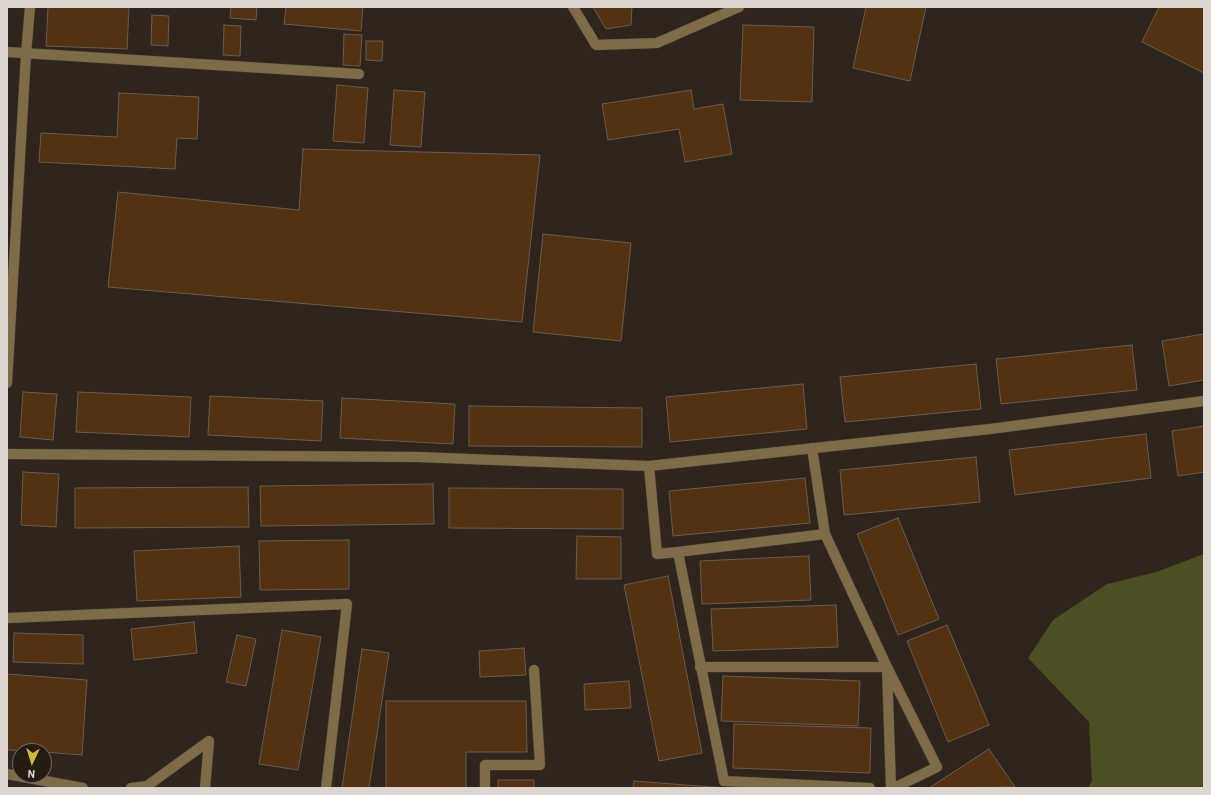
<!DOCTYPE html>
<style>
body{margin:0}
#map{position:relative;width:1211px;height:795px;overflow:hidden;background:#2f251c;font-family:Barlow,sans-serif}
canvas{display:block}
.frame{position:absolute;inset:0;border:8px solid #ddd6d0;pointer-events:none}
.north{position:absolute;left:12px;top:743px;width:40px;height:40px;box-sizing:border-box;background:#251b13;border:1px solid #6f665f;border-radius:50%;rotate:184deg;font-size:11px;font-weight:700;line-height:16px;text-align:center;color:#ddd6d0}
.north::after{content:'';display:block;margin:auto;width:14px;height:18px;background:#caba3a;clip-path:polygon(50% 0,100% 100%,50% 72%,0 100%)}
</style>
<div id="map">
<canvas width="1211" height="795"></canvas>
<div class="frame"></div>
<div class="north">N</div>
</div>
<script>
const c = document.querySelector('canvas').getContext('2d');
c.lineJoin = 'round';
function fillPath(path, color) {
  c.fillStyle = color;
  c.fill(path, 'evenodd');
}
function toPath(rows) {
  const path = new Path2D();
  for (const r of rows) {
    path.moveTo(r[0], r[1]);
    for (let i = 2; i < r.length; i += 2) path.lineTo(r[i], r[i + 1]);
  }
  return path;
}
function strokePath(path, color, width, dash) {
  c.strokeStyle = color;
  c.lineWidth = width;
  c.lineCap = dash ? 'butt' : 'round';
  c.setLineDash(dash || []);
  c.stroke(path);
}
fillPath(toPath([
 [1204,554,1204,788,1088,788,1092,781,1089,722,1028,658,1053,620,1107,584,1156,572]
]), '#4b4f22');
const building = toPath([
 [48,7,129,7,127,49,46,46,48,7],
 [231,7,257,7,256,20,230,18,231,7],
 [286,7,363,7,361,31,284,24,286,7],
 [593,7,632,7,631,25,606,29,593,7],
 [866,7,926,7,910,81,853,68,866,7],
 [1159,7,1204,7,1204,73,1142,42,1159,7],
 [152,15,169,16,168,46,151,45,152,15],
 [224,25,241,26,240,56,223,55,224,25],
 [743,25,814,27,812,102,740,100,743,25],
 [344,34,362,35,360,66,343,65,344,34],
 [366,41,383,41,382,61,366,60,366,41],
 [337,85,368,88,364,143,333,141,337,85],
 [394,90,425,92,421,147,390,145,394,90],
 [691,90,694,109,723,104,732,154,685,162,679,129,608,140,602,104,691,90],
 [119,93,199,97,197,139,177,138,175,169,39,162,41,133,117,137,119,93],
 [303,149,540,155,522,322,108,287,118,192,299,210,303,149],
 [543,234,631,243,621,341,533,332,543,234],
 [1204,334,1204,380,1169,386,1162,341,1204,334],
 [1132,345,1137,390,1001,404,996,359,1132,345],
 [976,364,981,409,845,422,840,377,976,364],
 [803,384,807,429,670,442,666,397,803,384],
 [23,392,57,394,53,440,20,437,23,392],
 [78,392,191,397,189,437,76,432,78,392],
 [210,396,323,401,321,441,208,435,210,396],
 [342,398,455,404,453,444,340,438,342,398],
 [469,406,642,408,642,447,469,446,469,406],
 [1204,426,1204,472,1178,476,1172,431,1204,426],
 [1146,434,1151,478,1015,495,1009,450,1146,434],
 [976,457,980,502,844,515,840,470,976,457],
 [23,472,59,474,56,527,21,525,23,472],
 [805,478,810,523,673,536,669,491,805,478],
 [433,484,434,524,261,526,260,486,433,484],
 [248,487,249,527,75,528,75,488,248,487],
 [449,488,623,489,623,529,449,528,449,488],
 [898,518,939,619,898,635,857,534,898,518],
 [577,536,621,537,621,579,576,579,577,536],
 [349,540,349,589,260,590,259,541,349,540],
 [239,546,241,597,137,601,134,551,239,546],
 [809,556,811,600,702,604,700,561,809,556],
 [668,576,702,753,659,761,624,585,668,576],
 [836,605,838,647,713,651,711,609,836,605],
 [194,622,197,653,134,660,131,629,194,622],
 [947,625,989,725,948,742,907,641,947,625],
 [282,630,321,637,298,770,259,764,282,630],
 [14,633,83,635,83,664,13,662,14,633],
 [237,635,256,639,246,686,226,682,237,635],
 [524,648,526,675,480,677,479,651,524,648],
 [362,649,389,653,369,788,342,788,362,649],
 [7,674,87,680,82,755,44,752,44,751,7,750,7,674],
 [723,676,860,681,858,726,721,721,723,676],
 [629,681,631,708,585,710,584,684,629,681],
 [386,701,526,701,527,752,466,752,466,788,386,788,386,701],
 [734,724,871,728,870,773,733,768,734,724],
 [989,749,1015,787,929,788,989,749],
 [498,780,534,780,534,788,498,788,498,780],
 [634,781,725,788,633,788,634,781]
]);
fillPath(building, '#533211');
strokePath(building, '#695c52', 1);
const minor = toPath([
 [573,7,596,45,657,43,739,7],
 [7,52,359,74],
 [7,383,26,54,30,7],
 [812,448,825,534,887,667,891,788],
 [7,454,418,457,649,466,990,429,1204,401],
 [649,466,657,554,678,552,724,781,870,788],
 [678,552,825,534],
 [7,618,347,604,326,788],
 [700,667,887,667,937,767,894,788],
 [7,774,83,788],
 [131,788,147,786,209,741,205,788],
 [485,788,485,765,540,765,534,670]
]);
strokePath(minor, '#4b4139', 11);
strokePath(minor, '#7d6c47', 10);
</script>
